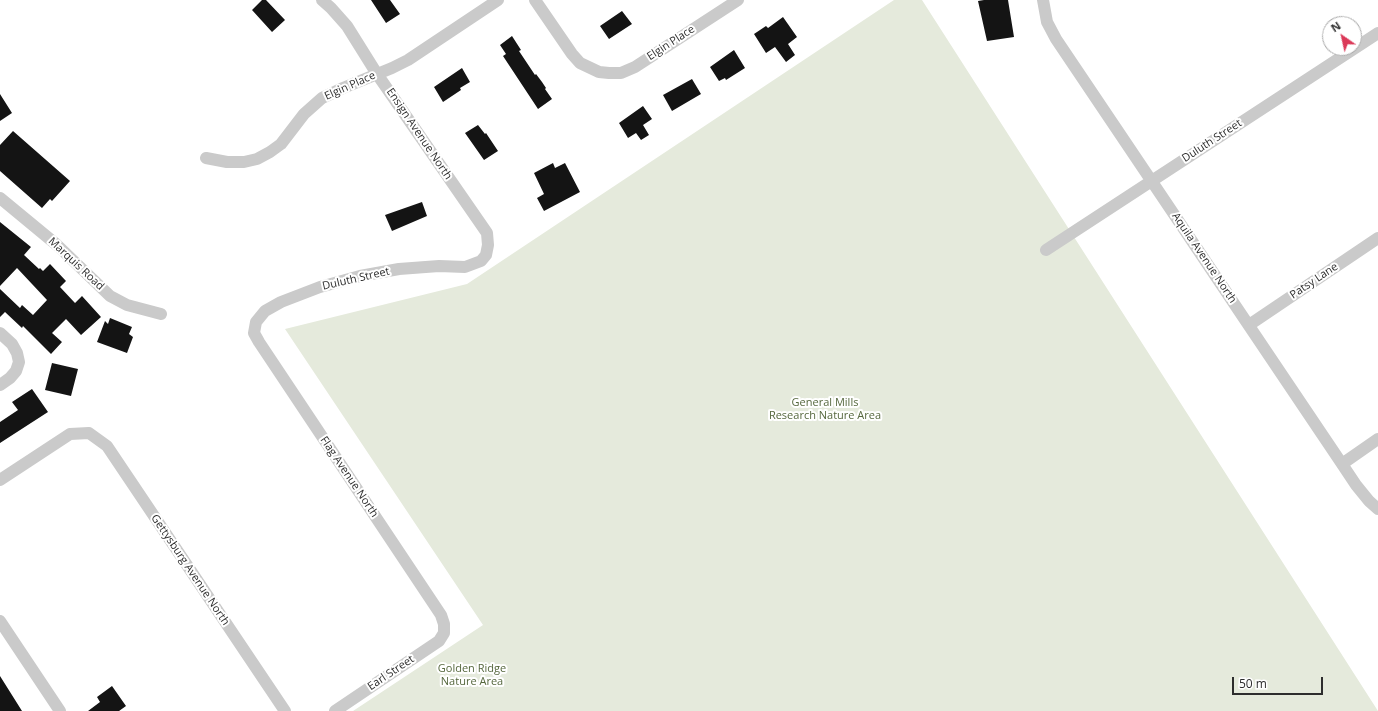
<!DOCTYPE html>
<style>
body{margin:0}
#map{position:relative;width:1378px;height:711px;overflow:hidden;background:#fff;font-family:"Open Sans",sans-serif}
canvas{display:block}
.north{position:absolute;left:1322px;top:16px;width:40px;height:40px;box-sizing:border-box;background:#fff;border:1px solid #ababab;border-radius:50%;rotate:326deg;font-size:11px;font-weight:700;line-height:16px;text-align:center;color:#2d2d2d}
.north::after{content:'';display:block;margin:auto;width:14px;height:18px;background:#db3958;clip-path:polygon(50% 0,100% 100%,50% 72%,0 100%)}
.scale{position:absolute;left:1232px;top:677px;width:91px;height:18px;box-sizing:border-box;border:2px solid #2d2d2d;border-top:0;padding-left:5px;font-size:12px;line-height:14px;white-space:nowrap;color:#2d2d2d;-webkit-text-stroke:3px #fff;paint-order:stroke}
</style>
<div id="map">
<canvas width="1378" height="711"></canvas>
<div class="north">N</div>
<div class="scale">50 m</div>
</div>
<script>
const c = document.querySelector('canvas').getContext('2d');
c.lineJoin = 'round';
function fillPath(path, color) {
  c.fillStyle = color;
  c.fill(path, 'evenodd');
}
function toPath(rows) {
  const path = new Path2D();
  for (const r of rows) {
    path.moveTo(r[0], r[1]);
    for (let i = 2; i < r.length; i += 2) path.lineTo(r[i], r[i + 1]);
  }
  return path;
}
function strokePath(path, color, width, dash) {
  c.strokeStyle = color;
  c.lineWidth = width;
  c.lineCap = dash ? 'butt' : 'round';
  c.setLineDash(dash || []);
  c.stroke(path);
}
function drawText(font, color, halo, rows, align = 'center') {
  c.font = font + ' "Open Sans",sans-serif';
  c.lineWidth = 4;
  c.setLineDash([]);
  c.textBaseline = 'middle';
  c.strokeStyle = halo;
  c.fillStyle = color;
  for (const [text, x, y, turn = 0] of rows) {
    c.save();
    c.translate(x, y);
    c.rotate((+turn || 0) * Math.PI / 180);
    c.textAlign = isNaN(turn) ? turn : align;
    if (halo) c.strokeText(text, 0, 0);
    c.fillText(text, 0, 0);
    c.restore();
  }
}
fillPath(toPath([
 [894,0,922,0,1378,711,353,711,483,625,285,329,467,284]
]), '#e5eadc');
fillPath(toPath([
 [262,0,266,0,285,20,272,32,252,10],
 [371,0,390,0,400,14,386,23],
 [984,0,1008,0,1014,37,987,41,978,1],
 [622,11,632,24,609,39,600,26],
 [783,17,797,37,788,44,795,55,786,62,775,47,766,53,754,34,766,26,768,28],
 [512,36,521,50,519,51,535,75,536,74,542,82,546,88,545,89,552,99,538,109,503,56,506,54,500,45],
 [734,50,745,68,726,80,725,78,719,81,710,67],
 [462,68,470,82,460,88,461,90,443,102,434,87],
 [692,79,701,94,672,111,663,95],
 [0,94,12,113,0,121],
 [643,106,652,119,643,125,649,135,641,140,636,133,628,138,619,123],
 [478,125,485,134,486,133,498,151,484,160,465,133],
 [13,131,70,181,52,201,50,199,42,208,0,171,0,145],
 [553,163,555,168,565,163,580,192,544,211,537,198,544,194,534,173],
 [422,202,427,216,392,231,385,215],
 [0,222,31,247,24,255,39,269,40,268,43,271,50,264,66,281,60,287,75,303,82,296,101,317,81,335,66,319,52,333,62,342,51,354,23,326,22,328,5,312,0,317,0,289,20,308,22,305,33,315,47,300,17,268,0,286],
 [110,318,132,327,129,334,133,337,127,353,97,342,105,321,108,324],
 [52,363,78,369,71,396,45,390],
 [32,389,48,412,0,443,0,422,18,410,12,402],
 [0,676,22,711,0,711],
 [112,686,126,706,119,711,88,711,100,702,97,697]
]), '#141414');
strokePath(toPath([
 [322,0,331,8,347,26,377,74,487,233,488,245,486,255,481,261,465,267,439,266,399,269,360,276,320,287,281,302,265,311,256,322,254,333,259,342,441,615,444,624,444,633,439,641,335,711],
 [535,0,572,54,580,63,599,72,609,73,621,73,635,67,738,0],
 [1043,0,1047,22,1056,39,1342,464,1356,485,1369,501,1378,509],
 [206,158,227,162,244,162,257,159,270,152,281,144,304,114,322,98,343,88,392,68,408,60,498,0],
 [0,198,57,245,110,296,127,305,161,314],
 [1046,250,1378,33],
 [1249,325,1378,238],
 [0,333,12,344,17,353,19,362,16,371,10,378,0,385],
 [1342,464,1378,439],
 [0,480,70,434,89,433,107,446,285,711],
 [0,621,60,711]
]), '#cacaca', 12);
drawText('11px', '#2d2d2d', '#fff', [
 ["Elgin Place",671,43,-33],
 ["Elgin Place",350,86,-24],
 ["Ensign Avenue North",419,134,56],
 ["Duluth Street",1212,141,-33],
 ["Aquila Avenue North",1204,258,56],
 ["Marquis Road",76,264,43],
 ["Duluth Street",356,279,-13],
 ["Patsy Lane",1314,281,-34],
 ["Flag Avenue North",349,477,56],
 ["Gettysburg Avenue North",190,570,56],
 ["Earl Street",391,673,-34]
]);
drawText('11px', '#55673d', '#fff', [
 ["General Mills",825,403],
 ["Research Nature Area",825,416],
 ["Golden Ridge",472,669],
 ["Nature Area",472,682]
]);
</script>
